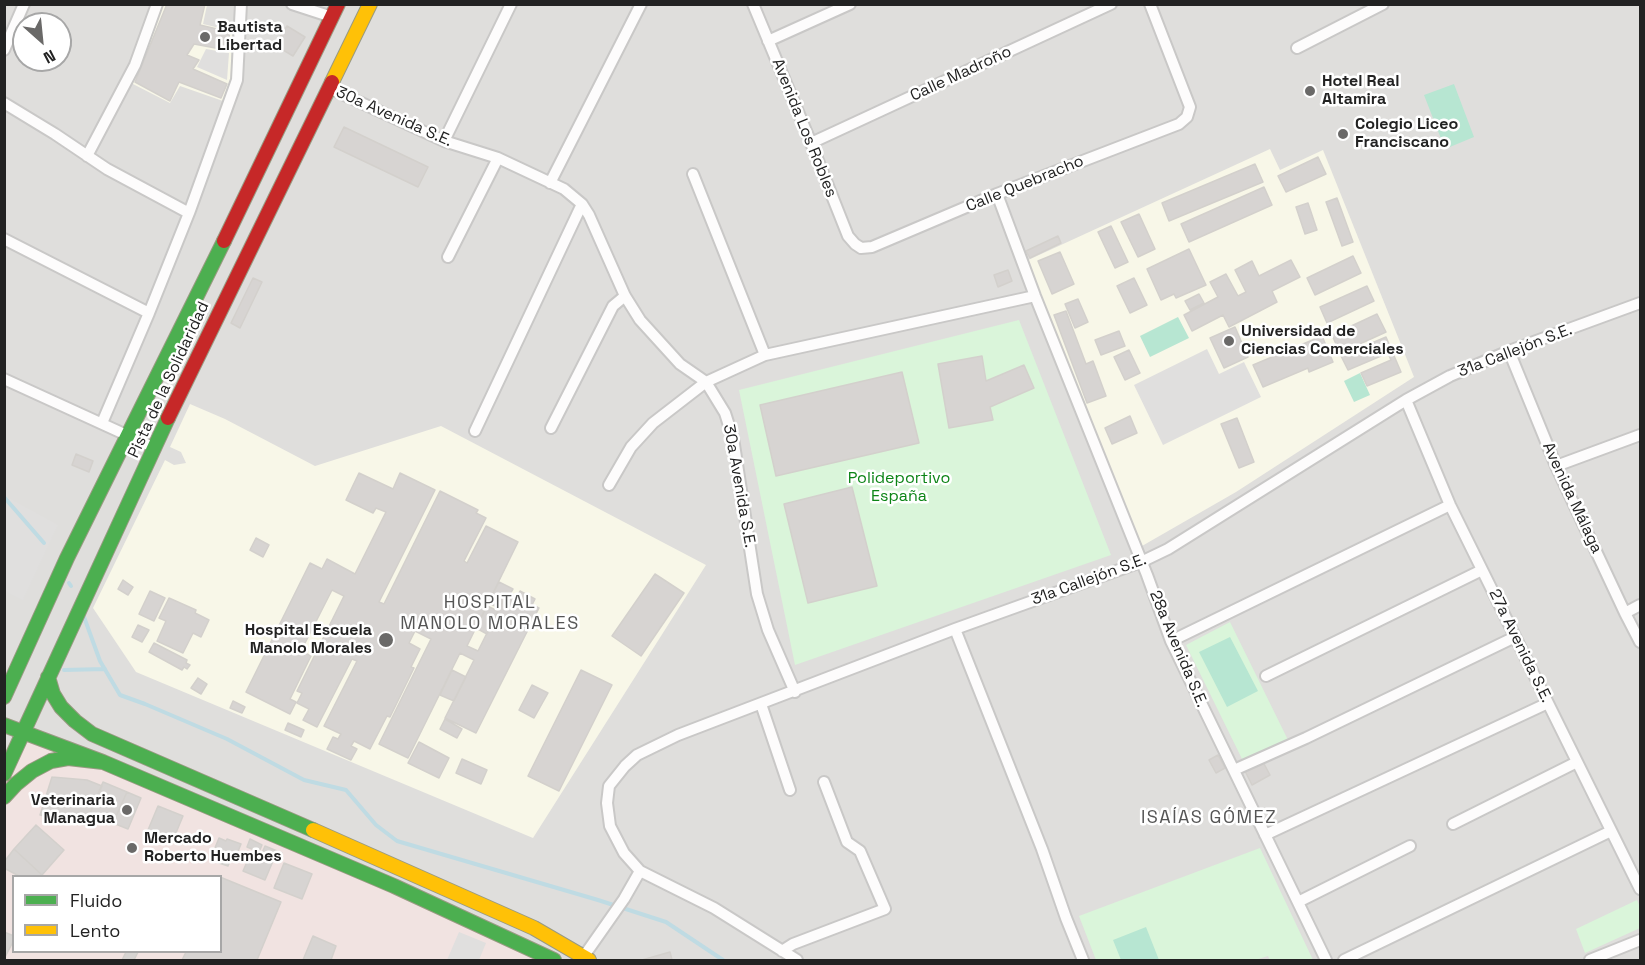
<!DOCTYPE html>
<meta charset="utf-8">
<style>
body{margin:0}
#map{position:relative;width:1645px;height:965px;overflow:hidden;background:#f0eeeb;font-family:"Space Grotesk",sans-serif}
canvas{display:block}
.frame{position:absolute;inset:0;border:6px solid #222;pointer-events:none}
.legend{position:absolute;left:12px;top:875px;width:210px;height:78px;box-sizing:border-box;background:#fff;border:2px solid #a7a7a7;margin:0;padding:8px 10px;list-style:none;font-size:18px;color:#222}
.legend li{display:flex;align-items:center;gap:12px;height:30px}
.legend b{width:30px;border:2px solid #a7a7a7}
.north{position:absolute;left:12px;top:12px;width:60px;height:60px;box-sizing:border-box;background:#fff;border:2px solid #a7a7a7;border-radius:50%;rotate:153deg;font-size:16px;font-weight:700;line-height:24px;text-align:center;color:#222}
.north::after{content:'';display:block;margin:auto;width:21px;height:27px;background:#6a6968;clip-path:polygon(50% 0,100% 100%,50% 72%,0 100%)}
</style>
<div id="map">
<canvas width="1645" height="965"></canvas>
<div class="frame"></div>
<ul class="legend">
<li><b style="height:8px;background:#4caf50"></b>Fluido</li>
<li><b style="height:8px;background:#ffc107"></b>Lento</li>
</ul>
<div class="north">N</div>
</div>
<script>
const c = document.querySelector('canvas').getContext('2d');
c.lineJoin = 'round';
function fillPath(path, color) {
  c.fillStyle = color;
  c.fill(path, 'evenodd');
}
function toPath(rows) {
  const path = new Path2D();
  for (const r of rows) {
    path.moveTo(r[0], r[1]);
    for (let i = 2; i < r.length; i += 2) path.lineTo(r[i], r[i + 1]);
  }
  return path;
}
function strokePath(path, color, width, dash) {
  c.strokeStyle = color;
  c.lineWidth = width;
  c.lineCap = dash ? 'butt' : 'round';
  c.setLineDash(dash || []);
  c.stroke(path);
}
function drawText(font, color, halo, rows, align = 'center') {
  c.font = font + ' "Space Grotesk",sans-serif';
  c.lineWidth = 5;
  c.setLineDash([]);
  c.textBaseline = 'middle';
  c.strokeStyle = halo;
  c.fillStyle = color;
  for (const [text, x, y, turn = 0] of rows) {
    c.save();
    c.translate(x, y);
    c.rotate((+turn || 0) * Math.PI / 180);
    c.textAlign = isNaN(turn) ? turn : align;
    if (halo) c.strokeText(text, 0, 0);
    c.fillText(text, 0, 0);
    c.restore();
  }
}
fillPath(toPath([
 [5,5,1640,5,1640,960,5,960],
 [24,24,60,24,60,60,24,60],
 [14,876,220,876,220,952,14,952]
]), '#dfdedc');
fillPath(toPath([
 [23,732,553,960,5,960,4,763],
 [14,876,220,876,220,952,14,952]
]), '#f1e3e1');
fillPath(toPath([
 [163,5,207,5,203,24,232,31,231,83,223,101,180,86,170,103,131,83],
 [1270,149,1280,170,1323,150,1414,377,1236,492,1142,546,1026,261],
 [190,404,225,419,315,466,441,426,706,565,533,838,136,672,93,608,165,460,174,465,186,463,181,452,170,447]
]), '#f8f7e8');
fillPath(toPath([
 [1019,320,1111,555,795,665,739,390],
 [1230,622,1288,740,1244,763,1186,645],
 [1260,848,1313,960,1270,960,1268,956,1255,960,1096,960,1079,916],
 [1637,900,1640,907,1640,928,1585,953,1576,929]
]), '#daf5da');
fillPath(toPath([
 [1454,84,1474,137,1445,149,1424,95],
 [1178,317,1189,338,1150,357,1140,336],
 [1360,373,1370,395,1354,402,1344,381],
 [1230,637,1258,691,1227,707,1199,652],
 [1146,927,1159,960,1121,960,1113,940]
]), '#b7e6d2');
fillPath(toPath([
 [206,49,229,53,227,80,197,67],
 [1207,349,1219,374,1244,362,1261,397,1163,445,1134,385],
 [5,496,58,525,23,600,5,591],
 [459,932,486,943,479,960,447,960]
]), '#e0dfde');
strokePath(toPath([
 [4,497,44,543],
 [69,583,71,586],
 [84,617,100,661,120,695,145,704,227,739,304,780,346,790,376,825,397,841,598,900,666,922,723,960],
 [64,670,105,669]
]), '#bfdbe3', 4);
const building = toPath([
 [167,4,205,4,200,25,230,32,226,50,194,44,187,55,199,60,193,69,227,84,221,98,179,82,170,101,135,82,167,4],
 [287,26,305,37,293,56,275,45,287,26],
 [344,127,428,167,418,187,334,147,344,127],
 [1318,157,1326,174,1286,192,1278,176,1318,157],
 [1255,164,1263,182,1169,221,1162,203,1255,164],
 [1264,187,1272,205,1189,242,1181,224,1264,187],
 [1337,198,1353,242,1342,246,1326,202,1337,198],
 [1308,203,1317,230,1305,234,1296,207,1308,203],
 [1139,214,1155,249,1138,257,1121,222,1139,214],
 [1111,226,1128,262,1115,268,1098,232,1111,226],
 [1058,236,1061,243,1030,258,1026,251,1058,236],
 [1189,249,1206,285,1176,298,1174,294,1161,300,1147,269,1189,249],
 [1060,252,1074,284,1052,294,1038,261,1060,252],
 [1353,256,1361,273,1315,295,1307,278,1353,256],
 [1291,260,1300,277,1272,291,1277,302,1229,327,1223,315,1192,331,1184,315,1218,297,1210,282,1226,274,1238,296,1246,292,1235,270,1252,261,1259,276,1291,260],
 [1008,270,1012,281,998,287,994,275,1008,270],
 [253,278,262,282,240,328,231,323,253,278],
 [1134,278,1147,305,1130,313,1117,286,1134,278],
 [1367,286,1374,301,1327,323,1320,307,1367,286],
 [1199,294,1204,303,1190,310,1185,301,1199,294],
 [1078,299,1088,322,1075,328,1065,304,1078,299],
 [1066,311,1086,364,1093,361,1106,396,1087,403,1054,315,1066,311],
 [1377,314,1386,332,1340,353,1332,335,1377,314],
 [1235,327,1248,357,1224,368,1210,338,1235,327],
 [1119,331,1125,346,1101,355,1095,340,1119,331],
 [1322,336,1333,362,1309,372,1308,368,1263,387,1253,365,1322,336],
 [1386,337,1401,372,1367,386,1361,373,1391,360,1388,353,1348,370,1341,356,1386,337],
 [1129,350,1140,373,1125,380,1114,357,1129,350],
 [982,356,986,381,1024,365,1034,388,990,407,993,420,949,428,938,364,982,356],
 [902,372,919,443,776,476,760,405,902,372],
 [1130,416,1137,433,1112,444,1105,428,1130,416],
 [1237,418,1254,462,1239,468,1221,424,1237,418],
 [76,454,93,461,89,472,72,465,76,454],
 [359,473,393,489,400,473,435,490,379,602,384,604,440,491,478,510,476,513,486,518,464,561,467,563,486,526,518,542,467,646,478,651,507,593,539,608,476,733,445,718,474,660,460,653,408,758,379,744,431,639,415,631,409,643,420,649,411,667,414,668,390,717,387,716,370,749,354,741,351,746,357,749,351,760,327,749,333,737,338,739,341,734,324,726,357,661,352,659,317,727,303,720,309,709,297,703,302,693,297,691,344,596,332,590,301,651,311,656,290,699,296,702,290,714,246,692,310,563,322,569,327,559,355,574,386,512,376,508,373,513,346,500,359,473],
 [852,487,877,586,808,603,784,504,852,487],
 [256,538,269,545,263,557,250,550,256,538],
 [655,574,684,593,641,656,612,636,655,574],
 [123,580,133,587,128,595,118,589,123,580],
 [499,582,513,589,510,594,507,593,500,608,488,603,499,582],
 [150,591,165,598,154,621,139,614,150,591],
 [520,591,535,599,532,605,517,597,520,591],
 [169,598,196,610,195,613,209,620,201,637,193,633,183,653,157,641,166,621,159,618,169,598],
 [487,606,498,611,487,634,476,628,487,606],
 [138,625,149,630,142,642,132,637,138,625],
 [154,643,187,660,186,663,190,665,187,669,184,667,182,670,149,652,154,643],
 [452,670,466,677,454,701,440,695,452,670],
 [581,670,612,685,559,791,528,776,581,670],
 [198,678,207,684,201,694,191,688,198,678],
 [532,685,548,693,534,718,519,710,532,685],
 [233,701,245,707,242,713,230,708,233,701],
 [445,719,462,729,457,738,440,729,445,719],
 [288,723,304,730,301,737,285,730,288,723],
 [419,742,449,758,439,778,408,763,419,742],
 [1218,755,1225,768,1216,773,1209,760,1218,755],
 [462,759,487,770,481,784,456,773,462,759],
 [1263,762,1270,775,1252,785,1245,771,1263,762],
 [52,777,87,780,102,786,85,825,40,815,52,777],
 [103,782,127,792,113,823,90,813,103,782],
 [127,792,141,798,128,829,113,823,127,792],
 [158,806,183,816,173,840,148,830,158,806],
 [36,825,64,850,42,875,14,849,36,825],
 [219,838,226,841,227,839,241,844,237,854,233,853,228,866,210,860,219,838],
 [250,839,262,845,259,852,247,847,250,839],
 [265,846,282,853,279,860,262,853,265,846],
 [14,849,42,875,41,876,19,876,4,868,4,862,14,849],
 [251,853,273,861,265,880,243,871,251,853],
 [284,863,312,874,302,899,274,888,284,863],
 [220,877,281,902,257,960,182,960,186,952,220,952,220,877],
 [4,932,14,936,14,940,4,959,4,932],
 [313,936,336,946,331,960,303,960,313,936],
 [126,952,138,952,134,960,122,960,126,952],
 [670,952,672,960,642,960,670,952]
]);
fillPath(building, '#d7d4d2');
strokePath(building, '#d3d0cc', 1.5);
const street = toPath([
 [292,4,332,17],
 [753,4,811,143,848,236,855,244,861,248,872,247,997,194,1179,124,1187,117,1190,107,1150,4],
 [768,41,850,4],
 [1297,48,1383,4],
 [4,50,24,4],
 [329,88,444,141,498,158,564,189,582,204,589,215,625,296,640,320,680,364,706,382,725,413,733,438,757,594,768,630,795,692],
 [4,103,55,134,107,169,189,213],
 [444,141,511,4],
 [811,143,1111,4],
 [87,156,135,65,157,4],
 [693,174,765,355],
 [550,183,641,4],
 [997,194,1035,296,1147,575,1171,641,1326,960],
 [4,239,149,313],
 [448,257,498,158],
 [1509,351,1556,466,1625,613,1640,642],
 [4,379,155,448],
 [1406,400,1450,505,1640,889],
 [102,423,149,313,189,213,237,80,241,4],
 [551,428,613,306,625,296],
 [475,431,582,204],
 [1556,466,1640,435],
 [609,485,631,447,653,423,706,382,765,355,1035,296],
 [1625,613,1640,605],
 [955,629,1042,849,1066,918,1083,960],
 [1171,641,1450,505],
 [1266,676,1482,570],
 [761,704,790,790],
 [1234,770,1306,738,1515,637],
 [1453,824,1577,762],
 [1265,835,1548,703],
 [1298,902,1410,846],
 [782,951,793,944,885,909,860,851,847,842,824,782],
 [584,956,624,899,640,871],
 [797,960,714,908,640,871,624,853,610,826,607,803,609,786,625,766,637,755,678,735,955,629,1141,562,1168,549,1406,400,1450,376,1509,351,1640,303],
 [1344,960,1611,831],
 [1590,960,1640,940]
]);
const fast = toPath([
 [48,677,53,694,61,707,75,721,92,734,313,830],
 [4,697,67,558,224,241],
 [4,725,103,762,394,886,554,960],
 [4,774,168,418],
 [4,797,16,784,32,771,51,761,68,758,103,762]
]);
const slow = toPath([
 [332,82,370,4],
 [313,830,534,928,589,960]
]);
const jam = toPath([
 [224,241,338,4],
 [168,418,332,82]
]);
strokePath(street, '#c9c8c7', 14);
strokePath(fast, '#999a82', 16);
strokePath(slow, '#999a82', 16);
strokePath(jam, '#999a82', 16);
strokePath(street, '#fdfcfc', 10);
strokePath(fast, '#4caf50', 14);
strokePath(slow, '#ffc107', 14);
strokePath(jam, '#c62828', 14);
for (const [x, y, r, color] of [
 [205,37,6,"#6a6968"],
 [1310,91,6,"#6a6968"],
 [1343,134,6,"#6a6968"],
 [1229,341,6,"#6a6968"],
 [386,640,8,"#6a6968"],
 [127,810,6,"#6a6968"],
 [132,848,6,"#6a6968"]
]) {
  const dot = new Path2D();
  dot.arc(x, y, r, 0, 2 * Math.PI);
  c.fillStyle = color;
  c.fill(dot);
  strokePath(dot, '#fff', 2);
}
drawText('bold 16px', '#222', '#fff', [
 ["Bautista",217,28],
 ["Libertad",217,46],
 ["Hotel Real",1322,82],
 ["Altamira",1322,100],
 ["Colegio Liceo",1355,125],
 ["Franciscano",1355,143],
 ["Universidad de",1241,332],
 ["Ciencias Comerciales",1241,350],
 ["Hospital Escuela",372,631,"right"],
 ["Manolo Morales",372,649,"right"],
 ["Veterinaria",115,801,"right"],
 ["Managua",115,819,"right"],
 ["Mercado",144,839],
 ["Roberto Huembes",144,857]
], 'left');
drawText('16px', '#222', '#fff', [
 ["Calle Madroño",961,74,-25],
 ["30a Avenida S.E.",394,117,24],
 ["Avenida Los Robles",804,128,68],
 ["Calle Quebracho",1025,184,-22],
 ["31a Callejón S.E.",1515,351,-21],
 ["Pista de la Solidaridad",169,380,-65],
 ["30a Avenida S.E.",739,486,80],
 ["Avenida Málaga",1572,498,65],
 ["31a Callejón S.E.",1089,580,-20],
 ["27a Avenida S.E.",1520,646,64],
 ["28a Avenida S.E.",1178,649,67]
]);
drawText('16px', '#0c8416', '#fff', [
 ["Polideportivo",899,479],
 ["España",899,497]
]);
c.letterSpacing = '1.5px';
drawText('18px', '#555', '#fff', [
 ["HOSPITAL",490,603],
 ["MANOLO MORALES",490,624],
 ["ISAÍAS GÓMEZ",1209,818]
]);
c.letterSpacing = '0px';
</script>
